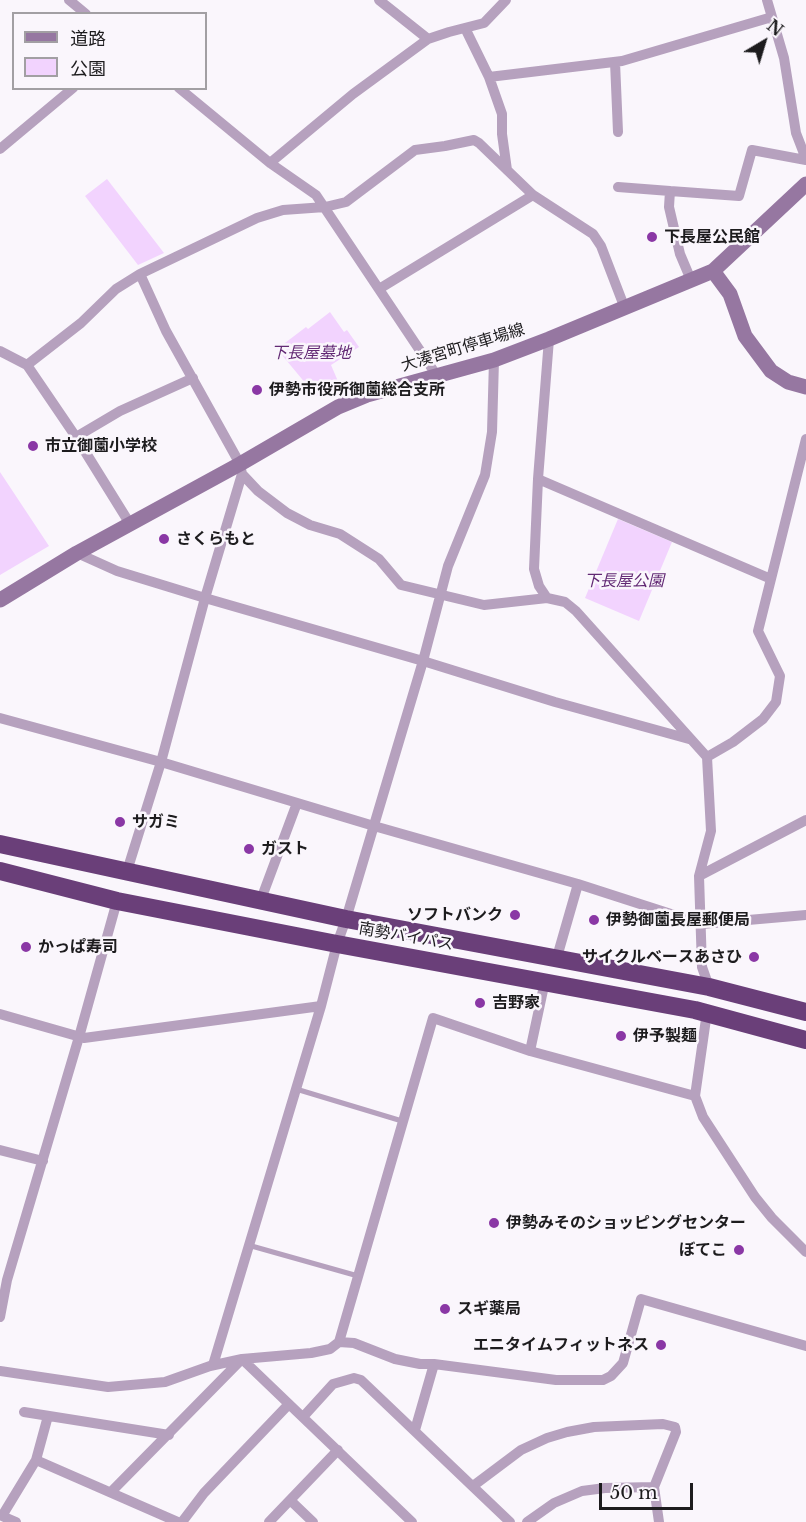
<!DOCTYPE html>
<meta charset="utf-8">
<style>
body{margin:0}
#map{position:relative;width:806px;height:1522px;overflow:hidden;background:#faf6fc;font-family:"Libre Baskerville","Noto Sans JP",serif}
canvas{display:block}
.legend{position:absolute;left:12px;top:12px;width:195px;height:78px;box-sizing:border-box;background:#faf6fc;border:2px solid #a29fa3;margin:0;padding:8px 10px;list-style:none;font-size:18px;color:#1d1c1e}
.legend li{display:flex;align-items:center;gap:12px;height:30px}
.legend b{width:30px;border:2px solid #a29fa3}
.north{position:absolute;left:734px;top:12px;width:60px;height:60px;-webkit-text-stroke:4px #faf6fc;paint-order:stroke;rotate:38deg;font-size:16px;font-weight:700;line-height:24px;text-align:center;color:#1d1c1e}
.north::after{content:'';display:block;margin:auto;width:21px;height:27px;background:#1d1c1e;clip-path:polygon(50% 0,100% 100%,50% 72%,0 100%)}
.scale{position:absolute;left:599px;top:1483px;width:94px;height:27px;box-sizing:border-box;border:3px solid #1d1c1e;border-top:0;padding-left:8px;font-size:18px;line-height:21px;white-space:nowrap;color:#1d1c1e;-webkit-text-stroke:4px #faf6fc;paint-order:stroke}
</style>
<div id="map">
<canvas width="806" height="1522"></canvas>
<ul class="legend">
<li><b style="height:8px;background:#9677a1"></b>道路</li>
<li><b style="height:16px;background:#f2d3fe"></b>公園</li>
</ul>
<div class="north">N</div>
<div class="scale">50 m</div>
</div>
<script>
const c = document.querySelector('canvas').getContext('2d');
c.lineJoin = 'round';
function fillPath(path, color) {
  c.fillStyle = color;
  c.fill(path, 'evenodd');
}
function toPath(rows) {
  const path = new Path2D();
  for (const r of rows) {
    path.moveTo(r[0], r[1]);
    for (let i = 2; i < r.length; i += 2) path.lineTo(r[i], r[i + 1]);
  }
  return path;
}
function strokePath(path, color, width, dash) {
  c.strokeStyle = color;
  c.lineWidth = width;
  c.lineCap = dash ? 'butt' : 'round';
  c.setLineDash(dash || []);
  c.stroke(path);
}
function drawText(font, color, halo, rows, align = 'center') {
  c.font = font + ' "Libre Baskerville","Noto Sans JP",serif';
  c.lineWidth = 5;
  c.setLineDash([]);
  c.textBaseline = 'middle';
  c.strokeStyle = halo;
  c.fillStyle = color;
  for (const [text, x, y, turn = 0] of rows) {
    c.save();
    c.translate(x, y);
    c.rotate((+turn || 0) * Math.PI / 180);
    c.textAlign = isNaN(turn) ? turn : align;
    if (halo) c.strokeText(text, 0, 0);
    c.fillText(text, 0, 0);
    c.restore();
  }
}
fillPath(toPath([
 [107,179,164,253,138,265,85,196],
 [330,312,344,332,347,330,359,347,331,365,340,386,316,396,277,349,306,327,308,329],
 [0,472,49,546,0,575],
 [618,519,672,542,639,621,585,598]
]), '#f2d3fe');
strokePath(toPath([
 [296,1089,402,1121],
 [248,1245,358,1276]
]), '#b6a1be', 5);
strokePath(toPath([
 [69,0,86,14],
 [379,0,428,39],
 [767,0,784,58,796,133,806,159],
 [465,28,489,77,622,61,772,17],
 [615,62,618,132],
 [489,77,502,114,502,134,507,170],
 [179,88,270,163,316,195,437,376],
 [0,149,73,88],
 [270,163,353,94,428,39,449,32,484,23,506,0],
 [618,187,670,191],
 [691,280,680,254,669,207,670,191,739,196,752,150,806,160],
 [379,289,533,195],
 [549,339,538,479,534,569,539,586,547,598,565,602,576,611,707,757,711,831,699,876,702,967,709,987],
 [0,351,27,365,76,437,130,524],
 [27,365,81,323,116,289,140,274,257,218,283,210,325,207,346,202,415,150,445,146,474,140,479,143,533,195,593,234,601,246,624,306],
 [76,437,120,411,193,378],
 [242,474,258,491,287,513,310,525,340,534,379,559,401,585,484,605,547,598],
 [538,479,771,579],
 [77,553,117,571,205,598,423,661,555,702,689,739],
 [0,718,161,762,374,826,578,884,702,924,806,915],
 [707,757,733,742,763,719,776,702,780,676,758,631,806,439],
 [127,871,161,762,205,598,242,474,240,464,166,331,140,274],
 [699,876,806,820],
 [260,902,297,803],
 [557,957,578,884],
 [707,1012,695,1096,703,1117,755,1197,772,1218,806,1252],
 [0,1014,84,1038,321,1006],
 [530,1051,545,981],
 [0,1150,43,1161],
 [0,1317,7,1280,79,1037,117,901],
 [339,1342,433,1018,530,1051,695,1096],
 [242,1359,412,1522],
 [213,1365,321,1006,337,944,346,919,423,661,448,566,485,475,492,432,494,360],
 [0,1371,108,1387,165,1382,210,1366,242,1359,311,1353,330,1349,339,1342,354,1343,395,1359,420,1364,434,1364,556,1380,603,1380,611,1376,623,1363,641,1299,806,1346],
 [24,1412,169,1435],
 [303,1417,333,1384,354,1378,361,1380,510,1522],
 [415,1430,434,1364],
 [36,1460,48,1416],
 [473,1486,521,1450,547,1438,567,1432,594,1427,663,1424,675,1427,676,1432,654,1487,659,1522],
 [111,1492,242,1359],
 [290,1500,313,1522],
 [16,1522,2,1516,36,1460,178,1522],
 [182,1522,204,1493,289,1404],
 [269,1522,338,1450],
 [527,1522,554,1503,582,1491,605,1488,654,1487]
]), '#b6a1be', 10);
strokePath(toPath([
 [713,271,806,184],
 [0,600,77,553,240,464,338,407,367,395,494,360,549,339,713,271,730,294,745,336,771,371,788,382,806,387]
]), '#9677a1', 15);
strokePath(toPath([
 [0,844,346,919,709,987,806,1012],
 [0,871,117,901,337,944,695,1010,806,1040]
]), '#6a3f79', 18);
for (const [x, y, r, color] of [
 [652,237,6,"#8a37a5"],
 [257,390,6,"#8a37a5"],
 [33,446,6,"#8a37a5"],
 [164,539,6,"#8a37a5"],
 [120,822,6,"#8a37a5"],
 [249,849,6,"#8a37a5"],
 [515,915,6,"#8a37a5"],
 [594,920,6,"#8a37a5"],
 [26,947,6,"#8a37a5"],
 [754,957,6,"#8a37a5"],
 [480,1003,6,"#8a37a5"],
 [621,1036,6,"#8a37a5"],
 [494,1223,6,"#8a37a5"],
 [739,1250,6,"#8a37a5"],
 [445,1309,6,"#8a37a5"],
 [661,1345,6,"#8a37a5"]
]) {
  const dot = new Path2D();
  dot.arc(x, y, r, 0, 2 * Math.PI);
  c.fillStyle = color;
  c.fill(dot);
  strokePath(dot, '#faf6fc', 2);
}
drawText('bold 16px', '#1d1c1e', '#faf6fc', [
 ["下長屋公民館",664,237],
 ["伊勢市役所御薗総合支所",269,390],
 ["市立御薗小学校",45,446],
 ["さくらもと",176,539],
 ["サガミ",132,822],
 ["ガスト",261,849],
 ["ソフトバンク",503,915,"right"],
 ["伊勢御薗長屋郵便局",606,920],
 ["かっぱ寿司",38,947],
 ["サイクルベースあさひ",742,957,"right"],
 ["吉野家",492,1003],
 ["伊予製麺",633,1036],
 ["伊勢みそのショッピングセンター",506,1223],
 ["ぼてこ",727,1250,"right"],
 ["スギ薬局",457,1309],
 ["エニタイムフィットネス",649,1345,"right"]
], 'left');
drawText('16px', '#1d1c1e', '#faf6fc', [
 ["大湊宮町停車場線",463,348,-17],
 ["南勢バイパス",406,937,10]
]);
drawText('italic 16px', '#622974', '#faf6fc', [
 ["下長屋墓地",311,353],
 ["下長屋公園",624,581]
]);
</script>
